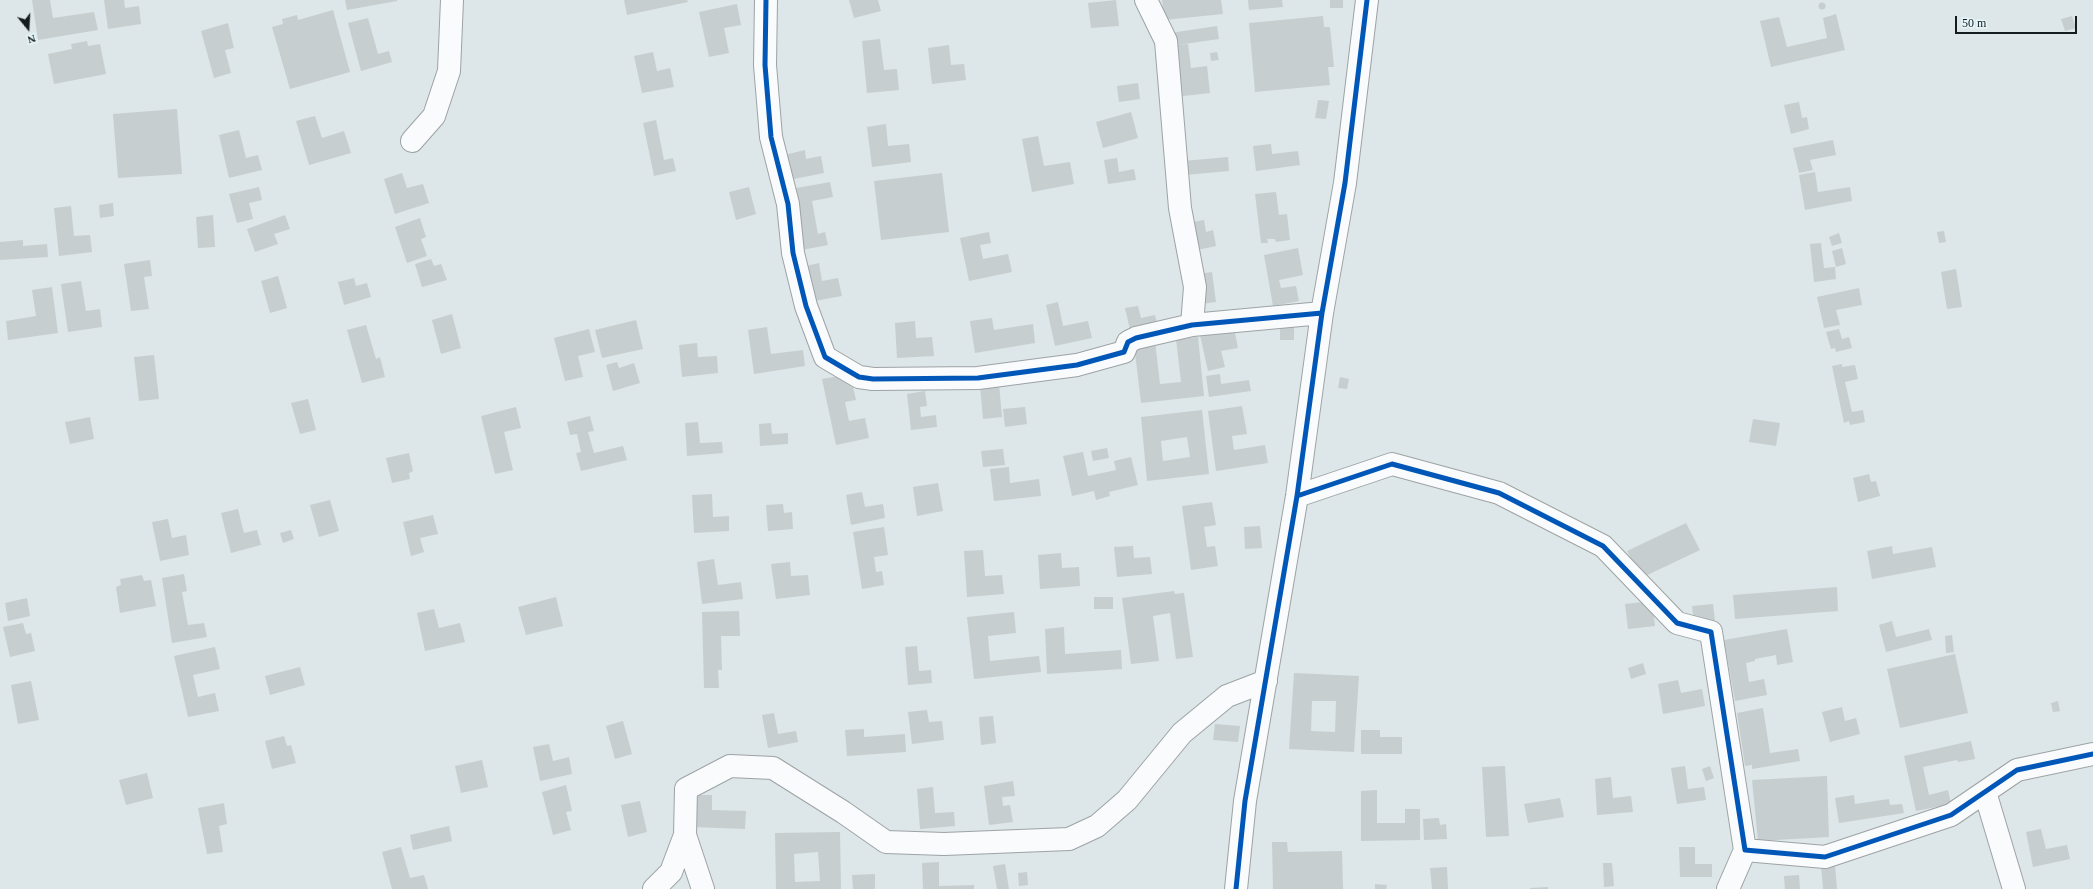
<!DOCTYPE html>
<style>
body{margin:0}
#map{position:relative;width:2093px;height:889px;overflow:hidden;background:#dde6e8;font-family:Georgia,serif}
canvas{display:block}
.north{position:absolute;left:8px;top:8px;width:40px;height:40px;-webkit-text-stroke:3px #e5f6fb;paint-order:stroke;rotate:162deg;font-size:11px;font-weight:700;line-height:16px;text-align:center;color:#151c1d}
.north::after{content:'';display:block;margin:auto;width:14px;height:18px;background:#151c1d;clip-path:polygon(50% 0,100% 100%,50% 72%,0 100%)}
.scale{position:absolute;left:1955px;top:16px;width:122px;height:18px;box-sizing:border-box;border:2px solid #151c1d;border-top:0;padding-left:5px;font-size:12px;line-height:14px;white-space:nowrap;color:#151c1d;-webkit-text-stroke:3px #e5f6fb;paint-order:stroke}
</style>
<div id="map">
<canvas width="2093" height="889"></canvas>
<div class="north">N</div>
<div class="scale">50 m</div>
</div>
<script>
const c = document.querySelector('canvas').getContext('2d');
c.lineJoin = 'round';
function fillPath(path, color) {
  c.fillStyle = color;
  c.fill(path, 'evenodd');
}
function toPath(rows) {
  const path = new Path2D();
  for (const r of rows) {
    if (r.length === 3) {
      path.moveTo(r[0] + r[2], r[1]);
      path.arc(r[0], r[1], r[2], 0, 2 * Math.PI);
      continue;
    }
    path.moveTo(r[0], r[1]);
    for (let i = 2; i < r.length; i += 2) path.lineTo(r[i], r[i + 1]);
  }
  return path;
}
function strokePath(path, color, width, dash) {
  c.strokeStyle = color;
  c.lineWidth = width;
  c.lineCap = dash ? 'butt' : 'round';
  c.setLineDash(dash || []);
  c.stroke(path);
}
fillPath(toPath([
 [32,0,50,0,53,18,94,12,98,30,38,40],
 [104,0,124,0,125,8,139,6,141,24,108,29],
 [345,0,397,0,397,1,347,10],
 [624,0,687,0,688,2,627,15],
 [849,0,878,0,881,11,854,18],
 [1116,0,1119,26,1091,28,1088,3],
 [1162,0,1221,0,1223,14,1164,20],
 [1248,0,1282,0,1283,7,1249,10],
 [1330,0,1343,0,1343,8,1330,8],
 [1822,6,3.5],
 [737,4,741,25,724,28,729,53,709,57,699,12],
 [333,10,350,72,290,89,272,27,283,24,282,19,297,15,298,20],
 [1836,14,1845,50,1771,67,1760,21,1779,17,1787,47,1827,38,1823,18],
 [1323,16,1324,27,1330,27,1334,67,1328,67,1330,85,1255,92,1249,23],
 [2072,16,2076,28,2065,31,2061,19],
 [368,18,378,54,389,51,392,62,361,71,348,23],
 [228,23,234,48,225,50,231,73,214,78,201,31],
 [1217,26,1219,39,1177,45,1188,44,1191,68,1207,66,1210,93,1174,97,1170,33],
 [880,39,884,70,897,69,899,90,867,93,862,41],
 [87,41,88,46,100,44,106,74,54,84,48,54,72,49,71,44],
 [949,45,951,65,964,64,966,80,932,84,928,48],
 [653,52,657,71,670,68,674,87,642,93,634,56],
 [1217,52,1219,60,1211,61,1210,53],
 [1138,83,1140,99,1119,102,1117,86],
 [1318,100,1329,101,1326,119,1315,118],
 [1799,102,1802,118,1807,117,1809,129,1791,134,1784,105],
 [177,109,182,174,118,178,113,114],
 [1131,112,1138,138,1103,148,1096,122],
 [315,116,322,138,344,131,351,153,309,165,296,121],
 [656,120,664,160,673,158,676,171,654,176,643,123],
 [886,124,888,146,909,144,911,162,872,167,867,127],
 [239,130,246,158,258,155,262,170,229,178,219,135],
 [1038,136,1044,166,1070,162,1074,184,1032,192,1022,139],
 [1833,140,1836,155,1810,160,1813,170,1799,173,1793,148],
 [1271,144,1272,154,1298,151,1300,165,1256,171,1253,146],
 [805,150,806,159,821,156,824,173,789,180,784,155],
 [1228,157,1229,171,1185,175,1183,161],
 [1117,158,1119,172,1134,169,1136,180,1108,184,1104,160],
 [1815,172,1818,192,1850,187,1852,201,1805,210,1799,175],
 [402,173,407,188,423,184,429,203,395,214,384,179],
 [942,173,949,232,881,240,874,181],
 [830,182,833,197,812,201,818,234,825,232,828,245,802,250,791,189],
 [259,187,262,200,249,203,253,219,237,223,229,194],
 [749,187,756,214,736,220,729,192],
 [1276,192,1279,215,1287,214,1290,240,1276,242,1275,239,1267,239,1268,243,1261,243,1255,194],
 [113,203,114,216,100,218,99,205],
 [71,206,74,236,90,235,92,252,59,256,54,208],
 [213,215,215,247,198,248,196,217],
 [285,215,290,229,274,234,278,244,255,252,247,229],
 [420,218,426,237,421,239,427,256,407,263,395,227],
 [1204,220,1206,232,1213,230,1216,246,1193,251,1187,223],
 [1944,231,1946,242,1939,243,1937,232],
 [989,232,991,243,980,245,983,259,1008,254,1012,272,969,281,960,238],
 [1839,233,1842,243,1832,246,1829,237],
 [23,240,23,246,47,244,48,257,0,260,0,242],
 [1821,243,1824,268,1835,267,1836,279,1814,282,1810,244],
 [1298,248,1303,275,1279,280,1281,288,1296,286,1299,301,1273,306,1264,255],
 [1842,248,1846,264,1836,267,1832,251],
 [431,259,434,266,441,264,447,280,422,287,415,264],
 [150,260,152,276,144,277,149,309,131,311,124,264],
 [819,263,822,281,838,278,842,296,809,302,802,267],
 [1956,269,1962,307,1947,309,1941,272],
 [1212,272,1216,302,1201,304,1197,274],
 [278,276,287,308,270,313,261,281],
 [354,278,356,286,367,283,371,297,344,305,338,282],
 [81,281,86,311,100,309,102,327,68,332,61,284],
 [52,287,58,333,8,340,6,321,36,316,32,290],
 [1859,288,1862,305,1836,310,1840,325,1824,328,1817,297],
 [1058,302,1063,326,1088,321,1092,338,1055,346,1046,305],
 [1138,306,1141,318,1155,315,1158,327,1131,334,1125,308],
 [452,314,461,348,441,354,432,320],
 [992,318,994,330,1033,324,1035,343,975,353,970,321],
 [636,320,643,349,602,358,595,330],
 [915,321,916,338,932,337,934,356,897,358,895,323],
 [366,325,376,359,380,357,385,377,362,383,347,330],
 [1280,325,1294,325,1294,340,1280,340],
 [767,327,771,354,803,350,805,366,754,374,748,330],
 [1234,328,1238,348,1221,351,1225,367,1208,371,1200,335],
 [589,329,595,352,578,356,583,377,565,381,554,338],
 [1839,329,1842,339,1849,337,1852,348,1836,352,1835,348,1831,349,1826,332],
 [1198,337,1204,396,1141,403,1134,344,1155,341,1160,384,1181,382,1176,339],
 [697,343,698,357,717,356,718,373,682,377,679,345],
 [154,355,159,399,139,401,134,357],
 [617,362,619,368,634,363,640,383,613,391,606,365],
 [1842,364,1842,367,1855,365,1858,379,1845,382,1852,412,1863,410,1865,422,1850,425,1849,421,1844,423,1832,366],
 [850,374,856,400,845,402,849,421,865,418,869,438,836,445,822,379],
 [1220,374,1221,384,1249,380,1251,391,1209,397,1206,376],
 [1340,377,1349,379,1347,389,1338,388],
 [999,384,1002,417,983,419,980,386],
 [925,391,927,406,920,407,921,417,936,415,937,427,911,430,907,394],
 [308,399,316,430,300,434,291,403],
 [1242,406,1247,434,1232,436,1234,450,1265,445,1268,463,1216,471,1208,411],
 [516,407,521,428,504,432,513,470,495,474,481,416],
 [1025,407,1027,424,1005,427,1003,409],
 [1202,410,1209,474,1147,481,1141,417],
 [1187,437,1190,457,1163,461,1161,441],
 [590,416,594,431,588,432,594,453,623,446,627,460,581,471,576,453,581,452,577,434,570,435,567,422],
 [90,417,94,439,70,444,65,422],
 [1753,419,1780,423,1776,446,1749,442],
 [698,422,700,443,722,442,723,453,687,456,685,423],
 [771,423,772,434,788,433,788,444,760,446,759,424],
 [1107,448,1109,458,1093,461,1091,451],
 [1003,449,1005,465,983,467,981,451],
 [1083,452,1088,476,1116,470,1114,461,1131,457,1138,485,1109,492,1110,496,1096,500,1094,491,1072,496,1063,456],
 [409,453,413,471,409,473,410,479,392,483,386,458],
 [1009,467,1010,483,1039,479,1041,496,994,501,990,469],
 [1869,474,1871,482,1876,481,1880,496,1858,502,1853,478],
 [938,483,943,511,917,516,913,487],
 [862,492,865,507,883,504,885,518,851,525,846,495],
 [712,494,713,517,729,516,729,531,694,533,692,495],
 [330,500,339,531,319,537,310,505],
 [1212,502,1216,525,1204,527,1207,547,1215,546,1218,566,1191,570,1182,506],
 [783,504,784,513,792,512,793,529,768,531,766,505],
 [238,509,244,533,257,530,261,545,231,553,221,513],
 [433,515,438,534,420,538,424,552,411,556,403,522],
 [168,519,172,538,186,535,189,555,160,561,152,522],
 [1686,523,1700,550,1641,578,1627,551],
 [1260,526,1262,548,1245,549,1244,527],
 [884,527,888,555,874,557,876,572,882,571,884,585,862,589,853,532],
 [291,530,294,539,283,543,280,533],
 [1133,546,1134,558,1150,557,1152,574,1117,577,1114,547],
 [1892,546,1893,554,1932,547,1936,567,1872,579,1867,551],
 [983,550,985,576,1002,575,1004,594,967,597,964,551],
 [1061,553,1062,568,1079,567,1080,586,1040,589,1038,555],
 [714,559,718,585,741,582,743,599,702,604,697,562],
 [790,562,791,576,808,575,810,595,776,599,771,564],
 [184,574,187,591,182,592,188,625,204,623,207,637,172,643,162,578],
 [142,575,144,581,151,580,156,606,120,613,116,587,121,585,120,579],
 [1837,587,1838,611,1735,619,1733,595],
 [1174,591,1175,594,1184,593,1193,657,1176,659,1170,613,1153,616,1159,661,1131,664,1122,598],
 [556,597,563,626,526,635,518,607],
 [1094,597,1113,597,1113,609,1094,609],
 [27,598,30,616,8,621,5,603],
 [1652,601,1655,626,1628,629,1625,604],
 [1713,604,1715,621,1694,624,1692,606],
 [434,609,439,628,460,623,465,642,425,651,417,613],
 [739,611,740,636,721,636,722,670,718,670,719,688,704,688,702,612],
 [1014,612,1016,633,988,636,990,661,1039,656,1041,672,974,679,967,617],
 [1892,621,1896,637,1929,629,1932,640,1886,652,1879,625],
 [23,623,26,634,31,633,35,651,10,657,3,627],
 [1064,627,1065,654,1121,650,1122,669,1047,674,1045,629],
 [1787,629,1793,662,1777,665,1776,655,1755,659,1755,661,1746,663,1749,682,1764,679,1767,695,1735,701,1724,640],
 [1952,635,1954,652,1946,653,1945,636],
 [917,646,919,671,931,670,932,683,908,685,905,647],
 [215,647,220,669,193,675,198,697,215,693,219,711,188,717,174,656],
 [1955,654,1968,713,1900,728,1887,669],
 [1643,663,1646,674,1631,679,1628,668],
 [300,667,305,685,270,695,265,676],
 [1294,673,1359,676,1354,752,1289,749],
 [1312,701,1336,701,1335,732,1311,731],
 [1678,680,1681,693,1702,689,1705,706,1663,714,1658,684],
 [31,681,39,720,18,724,11,685],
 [2058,701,2060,711,2053,712,2051,703],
 [1842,707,1845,721,1856,718,1860,734,1830,742,1822,712],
 [1763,708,1770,753,1798,749,1800,761,1752,769,1752,765,1745,766,1737,713],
 [927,710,929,722,942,721,944,740,912,744,908,712],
 [774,713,778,734,796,731,798,742,768,748,762,715],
 [993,716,996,743,981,745,979,717],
 [623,721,632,754,615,759,606,726],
 [1215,724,1240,726,1238,742,1213,740],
 [864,729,864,737,905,734,906,752,847,756,845,730],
 [1361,730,1380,730,1380,737,1402,737,1402,754,1361,754],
 [284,736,287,746,291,745,296,763,272,769,265,741],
 [1971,741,1975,759,1958,762,1957,760,1923,767,1929,795,1948,790,1951,804,1916,811,1904,756],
 [549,744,553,761,569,757,572,774,540,781,533,747],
 [482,760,488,787,461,793,455,766],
 [1505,766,1509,836,1486,837,1482,767],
 [1685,766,1688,789,1704,787,1706,800,1677,804,1671,768],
 [1710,766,1714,778,1706,781,1702,769],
 [147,773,153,798,126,805,119,780],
 [1827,776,1829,837,1758,841,1752,780],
 [1611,777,1613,798,1631,796,1633,812,1597,815,1595,779],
 [1013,781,1015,796,1002,797,1003,806,1010,805,1013,822,989,825,984,786],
 [566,785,572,811,566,812,571,830,553,835,542,792],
 [933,787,935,813,954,812,955,826,920,829,917,789],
 [1377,790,1377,823,1405,823,1405,809,1420,809,1420,840,1361,841,1361,791],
 [693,795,712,795,712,810,746,811,745,829,693,827],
 [1854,795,1855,804,1889,799,1890,805,1902,804,1904,813,1839,823,1835,798],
 [1560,798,1564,817,1528,823,1524,804],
 [640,801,647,832,628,837,621,805],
 [224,803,227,824,219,826,223,852,207,854,198,808],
 [1439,818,1440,825,1446,824,1447,839,1424,840,1423,819],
 [449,826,452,841,413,850,410,835],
 [2041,829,2046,849,2067,845,2070,859,2033,867,2026,832],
 [840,832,841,889,776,889,775,833],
 [818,852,820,881,795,882,794,854],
 [1272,842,1287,842,1288,852,1342,851,1343,889,1273,889],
 [401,847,410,878,424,875,428,889,392,889,382,852],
 [1679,847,1695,847,1695,864,1712,864,1712,877,1680,877],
 [939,862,939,886,974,885,974,889,923,889,922,863],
 [1603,863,1612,863,1614,886,1604,887],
 [1005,864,1009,889,997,889,993,866],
 [1835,865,1837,889,1823,889,1821,866],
 [1447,867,1448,889,1432,889,1430,868],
 [1027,872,1028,885,1019,886,1018,873],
 [875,874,875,889,853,889,852,875],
 [1799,875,1800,889,1785,889,1784,876],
 [1375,884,1387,885,1386,889,1375,889],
 [1548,887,1548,889,1530,889,1530,888]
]), '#c7ced0');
const minor = toPath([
 [766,0,765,65,771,137,788,204,793,253,806,306,825,357,847,370,859,377,873,379,978,378,1077,365,1124,352,1128,342,1136,338,1192,325,1322,313],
 [1146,0,1166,41,1180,208,1195,287,1192,325],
 [412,141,434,116,449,71,452,0],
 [1297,496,1392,464,1499,493,1603,546,1677,623,1711,632,1745,850,1825,857,1951,815,2017,770,2093,754],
 [1985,792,2014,889],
 [685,835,703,889],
 [654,889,671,872,685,835,686,789,730,766,773,768,843,812,886,842,944,844,1069,839,1097,826,1127,800,1182,733,1227,696,1266,681],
 [1236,889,1245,801,1297,496,1322,313,1345,183,1367,0],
 [1728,889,1745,850]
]);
strokePath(minor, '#9da3a5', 24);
strokePath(minor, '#fafbfc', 22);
strokePath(toPath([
 [766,0,765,65,771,137,788,204,793,253,806,306,825,357,847,370,859,377,873,379,978,378,1077,365,1124,352,1128,342,1136,338,1192,325,1322,313],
 [1297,496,1392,464,1499,493,1603,546,1677,623,1711,632,1745,850,1825,857,1951,815,2017,770,2093,754],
 [1236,889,1245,801,1297,496,1322,313,1345,183,1367,0]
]), '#0057b8', 5);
</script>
